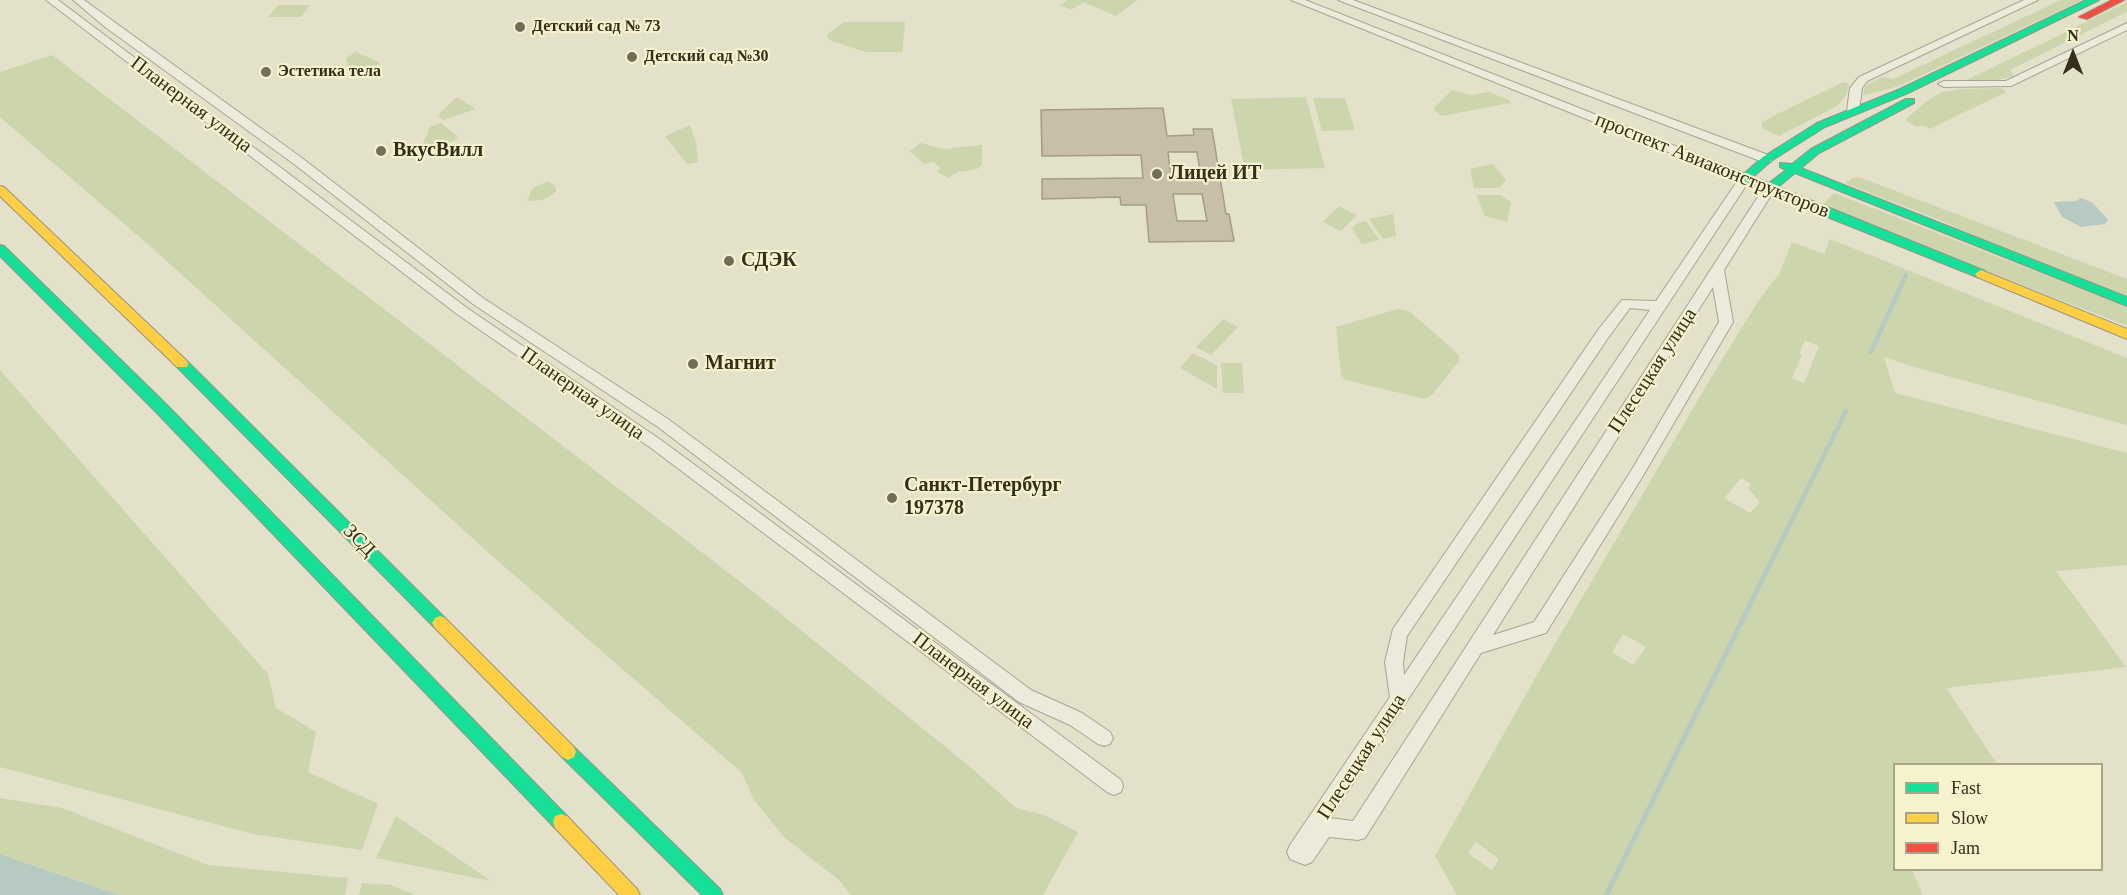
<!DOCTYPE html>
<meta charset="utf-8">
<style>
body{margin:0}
#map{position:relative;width:2127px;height:895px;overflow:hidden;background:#e3e1c9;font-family:Georgia,serif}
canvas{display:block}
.legend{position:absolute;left:1893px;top:763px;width:210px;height:108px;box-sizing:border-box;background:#f6f2ce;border:2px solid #a9a387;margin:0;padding:8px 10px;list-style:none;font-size:18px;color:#362d1c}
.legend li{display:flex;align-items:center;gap:12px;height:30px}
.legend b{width:30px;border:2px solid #a9a387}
.north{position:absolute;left:2043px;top:24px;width:60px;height:60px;-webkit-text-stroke:4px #f6f2ce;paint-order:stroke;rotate:0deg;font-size:16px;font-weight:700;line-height:24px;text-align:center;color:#362d1c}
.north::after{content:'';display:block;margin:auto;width:21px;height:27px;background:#362d1c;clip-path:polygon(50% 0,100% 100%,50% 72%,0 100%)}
</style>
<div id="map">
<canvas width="2127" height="895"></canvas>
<ul class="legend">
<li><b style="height:8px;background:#16e098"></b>Fast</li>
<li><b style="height:8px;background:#ffcf43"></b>Slow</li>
<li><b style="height:8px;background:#f24e42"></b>Jam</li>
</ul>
<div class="north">N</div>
</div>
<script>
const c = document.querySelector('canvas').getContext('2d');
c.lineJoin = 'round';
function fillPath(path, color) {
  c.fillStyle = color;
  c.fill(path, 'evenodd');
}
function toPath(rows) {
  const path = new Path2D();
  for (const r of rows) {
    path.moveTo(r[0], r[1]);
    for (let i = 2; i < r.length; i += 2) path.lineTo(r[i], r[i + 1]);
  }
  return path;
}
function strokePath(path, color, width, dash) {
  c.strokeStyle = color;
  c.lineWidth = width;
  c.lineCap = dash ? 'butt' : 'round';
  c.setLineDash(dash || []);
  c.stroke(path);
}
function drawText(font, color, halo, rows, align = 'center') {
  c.font = font + ' Georgia,serif';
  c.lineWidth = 4.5;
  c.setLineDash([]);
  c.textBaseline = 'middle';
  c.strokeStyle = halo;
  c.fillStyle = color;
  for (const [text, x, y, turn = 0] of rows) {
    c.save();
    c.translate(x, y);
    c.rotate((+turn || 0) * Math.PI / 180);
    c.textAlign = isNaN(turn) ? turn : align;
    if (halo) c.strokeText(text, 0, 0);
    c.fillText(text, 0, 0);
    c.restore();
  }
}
fillPath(toPath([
 [1068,0,1138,0,1116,16,1083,2,1071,10,1060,5],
 [2061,0,2082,0,1899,86,1866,95,1863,94,1865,86,1870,83,1882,77,1893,79],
 [2127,2,2127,12,2010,70,2014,76,1993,81,1967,80],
 [278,5,310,5,301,17,268,17],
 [844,22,905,22,902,52,866,52,829,40,827,35],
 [356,52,379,62,380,65,363,70,348,67,346,58],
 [52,55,755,593,969,766,1016,808,1047,816,1078,832,1043,895,851,895,839,880,785,838,754,800,742,773,490,554,159,254,0,117,0,72],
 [1844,82,1849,84,1846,95,1837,106,1779,136,1762,128,1762,122,1775,115],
 [2002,88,2006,92,1930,129,1922,125,1917,127,1905,120,1928,100,1942,92,1962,89],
 [1452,90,1471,95,1489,92,1509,100,1510,103,1442,116,1433,109],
 [457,97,476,109,443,120,438,115],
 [1306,97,1325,168,1245,170,1231,99],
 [1313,98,1345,98,1355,130,1322,131],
 [441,123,458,137,438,152,423,143,430,127],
 [690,125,696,142,698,162,687,164,665,136],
 [921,143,942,149,982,145,982,165,977,169,958,172,949,178,937,172,940,167,933,162,924,164,910,151],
 [1493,164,1506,180,1499,188,1474,188,1470,169],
 [1859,177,2127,279,2127,296,2002,248,1942,221,1845,183,1852,178],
 [548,181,555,186,556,192,543,200,527,201,533,188],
 [1834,193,2127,307,2127,326,1821,206],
 [1476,195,1501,195,1511,202,1507,222,1485,216],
 [1339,206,1357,215,1341,231,1323,222],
 [1393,214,1396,236,1383,239,1369,219],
 [1366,221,1379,240,1362,244,1352,229,1357,223],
 [1830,239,2127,358,2127,425,1911,366,1884,357,1895,393,2127,453,2127,565,2056,571,2126,667,1946,688,1997,764,1894,764,1894,870,1912,870,1923,895,1457,895,1435,856,1542,666,1712,376,1759,300,1779,274,1792,242,1824,254],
 [1805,340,1819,346,1804,383,1792,378,1802,355,1799,354],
 [1741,478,1751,484,1748,488,1760,502,1750,513,1724,498],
 [1623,634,1646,647,1633,665,1612,652],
 [1476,842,1499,859,1492,870,1468,853],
 [1398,309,1409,311,1455,351,1459,357,1459,361,1431,396,1425,399,1346,380,1341,375,1336,327],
 [1223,319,1238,327,1211,355,1196,347],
 [1193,353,1217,365,1217,389,1180,368],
 [1221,363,1242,363,1244,393,1223,393],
 [0,370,268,674,276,708,316,732,308,772,378,804,362,850,253,834,0,767],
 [0,798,62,808,208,865,348,878,345,895,120,895,0,854],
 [396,816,491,881,376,858],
 [362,883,390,885,416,895,359,895]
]), '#ccd5ab');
fillPath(toPath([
 [2081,198,2093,203,2108,220,2105,224,2081,227,2062,217,2054,202,2076,201],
 [0,854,20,861,120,895,0,895]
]), '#b6cac1');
strokePath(toPath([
 [1871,352,1906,275],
 [1785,534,1846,411]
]), '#b6cac1', 4.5);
strokePath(toPath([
 [1606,895,1786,532]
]), '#b6cac1', 5);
const building = toPath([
 [1163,108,1167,136,1194,135,1193,129,1212,129,1226,214,1229,214,1234,241,1149,242,1146,205,1121,205,1120,197,1042,199,1042,179,1143,178,1141,155,1042,156,1041,110,1163,108],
 [1168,152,1197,152,1201,177,1171,177,1168,152],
 [1173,194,1202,194,1207,221,1177,221,1173,194]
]);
fillPath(building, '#c7bfaa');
strokePath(building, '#a39c89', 1.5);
const street = toPath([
 [46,0,58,0,467,308,661,440,1121,780,1123,786,1121,792,1114,795,1107,792,651,448,457,314,46,0],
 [73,0,84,0,302,158,483,298,668,419,1031,690,1082,713,1110,732,1113,738,1110,744,1104,746,1098,744,1070,725,1019,702,658,427,473,304,294,164,105,27,73,0],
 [1291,0,1305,0,1749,175,1751,178,1330,818,1353,821,1765,186,1769,185,1775,189,1724,270,1733,322,1641,479,1546,633,1481,653,1365,838,1358,840,1329,837,1312,862,1305,865,1290,859,1287,852,1290,845,1390,697,1385,662,1393,629,1598,330,1622,300,1656,301,1738,180,1291,0],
 [1713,287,1719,322,1631,471,1534,622,1493,635,1713,287],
 [1630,308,1650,310,1404,675,1403,662,1407,636,1608,338,1630,308],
 [1338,0,1353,0,1771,156,1773,159,1771,162,1763,162,1338,0],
 [2024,0,2038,0,1867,81,1862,88,1859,111,1853,115,1847,111,1850,88,1859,77,2024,0],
 [2127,23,2127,30,2011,86,1944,87,1938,84,1944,81,2006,81,2127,23]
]);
const fast = toPath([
 [2086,0,2099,0,1908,93,1825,127,1771,161,1753,177,1769,183,1786,170,1780,167,1780,163,1792,164,1811,149,1906,99,1914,99,1914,103,1819,153,1801,168,2127,297,2127,306,1795,173,1778,187,1985,271,1987,274,1981,278,1977,277,1765,192,1739,178,1763,157,1817,123,1900,89,2086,0],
 [0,245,4,246,166,404,567,816,569,822,567,828,561,830,555,828,156,412,0,256,0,245],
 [182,359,187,361,445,618,448,623,445,628,440,630,435,628,177,367,176,364,177,361,182,359],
 [568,744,574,747,720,889,723,895,702,895,562,757,560,752,562,747,568,744]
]);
const slow = toPath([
 [0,186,4,187,187,361,188,364,187,367,177,367,0,196,0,186],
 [1981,270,2127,329,2127,339,1977,277,1975,274,1981,270],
 [440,616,445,618,574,747,576,752,574,757,568,760,562,757,435,628,432,623,435,618,440,616],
 [561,814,567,816,637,889,640,895,619,895,555,828,553,822,555,816,561,814]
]);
const jam = toPath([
 [2112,0,2124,0,2087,19,2079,17,2112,0]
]);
strokePath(street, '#a8a493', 2);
strokePath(fast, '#989383', 2);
strokePath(slow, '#989383', 2);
strokePath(jam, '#989383', 2);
fillPath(street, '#ebeadb');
fillPath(fast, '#16e098');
fillPath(slow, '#ffcf43');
fillPath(jam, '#f24e42');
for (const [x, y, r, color] of [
 [520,27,6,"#736c59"],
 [632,57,6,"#736c59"],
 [266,72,6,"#736c59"],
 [381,151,6,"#736c59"],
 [1157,174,6,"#736c59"],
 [729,261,6,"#736c59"],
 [693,364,6,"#736c59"],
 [892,498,6,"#736c59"]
]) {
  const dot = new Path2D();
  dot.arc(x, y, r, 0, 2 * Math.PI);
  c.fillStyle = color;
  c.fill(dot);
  strokePath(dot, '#f6f2ce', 2);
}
drawText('bold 16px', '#362d1c', '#f6f2ce', [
 ["Детский сад № 73",532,27],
 ["Детский сад №30",644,57],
 ["Эстетика тела",278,72]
], 'left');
drawText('20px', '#362d1c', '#f6f2ce', [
 ["Планерная улица",191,105,37],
 ["проспект Авиаконструкторов",1712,166,22],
 ["Плесецкая улица",1653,371,-57],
 ["Планерная улица",582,394,35],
 ["ЗСД",359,541,45],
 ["Планерная улица",973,681,37],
 ["Плесецкая улица",1362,757,-57]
]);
drawText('bold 20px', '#362d1c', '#f6f2ce', [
 ["ВкусВилл",393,151],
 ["Лицей ИТ",1169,174],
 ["СДЭК",741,261],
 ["Магнит",705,364],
 ["Санкт-Петербург",904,486],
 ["197378",904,509]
], 'left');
</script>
